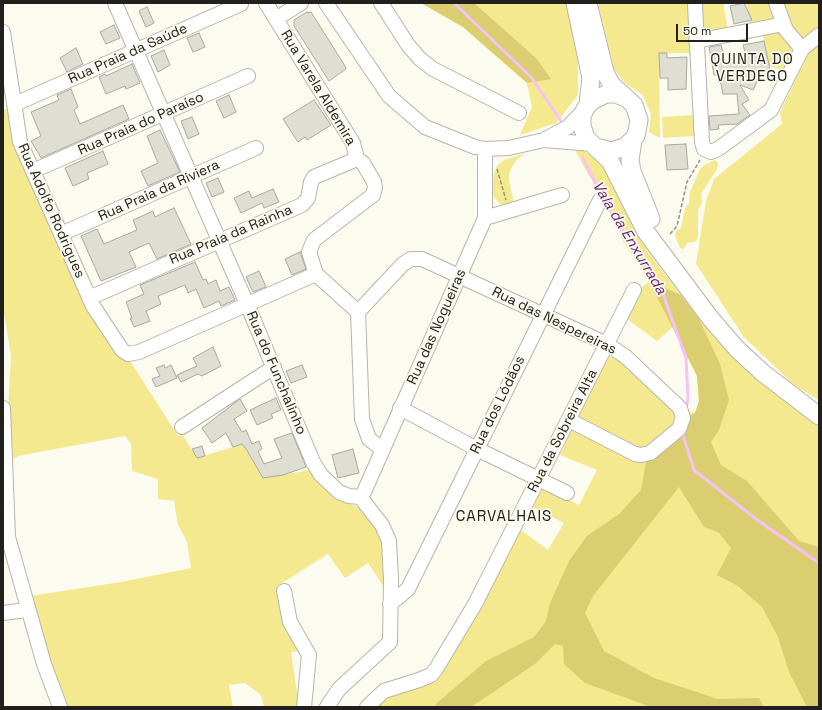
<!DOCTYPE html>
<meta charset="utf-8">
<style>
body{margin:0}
#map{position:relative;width:822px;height:710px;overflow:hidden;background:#fcfbef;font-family:"Space Grotesk",sans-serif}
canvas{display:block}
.frame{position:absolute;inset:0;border:4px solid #21201c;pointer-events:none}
.scale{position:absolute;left:676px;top:24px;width:72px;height:18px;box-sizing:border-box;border:2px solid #21201c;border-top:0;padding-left:5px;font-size:12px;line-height:14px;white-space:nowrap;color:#21201c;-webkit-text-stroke:3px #fcfbef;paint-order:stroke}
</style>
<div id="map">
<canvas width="822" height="710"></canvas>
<div class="frame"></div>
<div class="scale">50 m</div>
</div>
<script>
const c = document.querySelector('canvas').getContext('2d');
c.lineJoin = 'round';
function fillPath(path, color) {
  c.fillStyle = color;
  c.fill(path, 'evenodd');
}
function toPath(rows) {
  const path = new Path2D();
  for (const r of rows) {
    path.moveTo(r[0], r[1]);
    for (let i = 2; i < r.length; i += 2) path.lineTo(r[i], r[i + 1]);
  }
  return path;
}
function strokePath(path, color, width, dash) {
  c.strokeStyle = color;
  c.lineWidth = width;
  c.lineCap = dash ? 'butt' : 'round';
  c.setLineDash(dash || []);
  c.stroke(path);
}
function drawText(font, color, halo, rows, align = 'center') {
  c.font = font + ' "Space Grotesk",sans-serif';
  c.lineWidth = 3.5;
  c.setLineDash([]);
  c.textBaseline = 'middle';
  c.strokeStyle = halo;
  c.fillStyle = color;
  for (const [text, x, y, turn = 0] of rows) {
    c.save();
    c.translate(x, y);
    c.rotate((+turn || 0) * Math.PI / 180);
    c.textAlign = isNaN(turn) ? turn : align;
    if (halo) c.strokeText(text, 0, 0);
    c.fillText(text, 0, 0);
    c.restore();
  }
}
fillPath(toPath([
 [421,3,566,3,578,56,578,95,556,123,520,135,532,107,527,83,463,27],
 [598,3,723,3,728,29,707,32,702,28,691,53,659,53,660,138,649,132,651,114,643,95,625,83,614,69],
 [746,3,770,3,773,18,750,24],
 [781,3,819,3,819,30,805,38,796,36],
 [780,30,793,51,793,55,784,72,769,65,762,32],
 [819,44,819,400,794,385,744,337,696,264,706,201,714,179,782,124,780,112,808,54],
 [9,107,15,144,129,359,178,436,182,434,197,458,242,444,263,478,311,470,343,500,365,511,377,527,384,550,384,587,368,563,345,578,328,554,277,586,288,626,301,651,291,652,297,693,302,694,302,707,264,707,261,695,245,683,229,685,233,707,66,707,53,677,30,596,121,582,191,568,187,542,178,525,174,501,158,499,158,479,132,471,131,444,125,436,18,456,9,462,7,429,11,356,3,307,3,111],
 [694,115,695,136,663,138,662,117],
 [574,148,593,155,607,170,648,252,699,319,760,382,819,426,819,707,372,707,381,697,446,663,521,530,548,550,564,523,533,507,543,487,579,505,597,470,560,455,606,356,621,359,671,409,695,413,699,401,697,376,673,327,657,341,627,319,639,290,649,281,623,241,602,189,589,176],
 [526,153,516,160,509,173,509,181,514,202,505,205,500,204,494,197,492,190,494,174,497,166,504,160],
 [715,160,718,163,717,169,701,194,702,203,698,210,698,237,695,242,687,243,684,249,680,248,675,235,676,231,681,228,685,208,689,203,690,192,700,169,706,164]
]), '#f4e98f');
fillPath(toPath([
 [421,3,474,3,537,59,551,79,527,83,463,27],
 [649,281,681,295,699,319,720,364,729,400,719,430,711,442,721,465,747,481,799,541,819,547,819,707,807,707,789,672,778,637,762,607,738,586,717,575,731,548,718,532,704,527,679,487,593,596,585,613,604,651,654,678,718,699,759,698,764,707,651,707,585,683,564,664,563,646,555,644,535,664,471,707,434,707,438,702,486,661,534,637,546,621,550,603,569,561,587,536,619,514,641,490,648,450,687,417,695,413,699,401,697,376]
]), '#dace71');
strokePath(toPath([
 [454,3,531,77,561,121],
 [583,158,601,195],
 [604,202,663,294,686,358,688,398,686,409],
 [682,432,694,470,756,519,819,563]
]), '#f7c2f8', 3);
const building = toPath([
 [744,3,752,20,734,24,730,6,744,3],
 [147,7,154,23,146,27,139,11,147,7],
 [307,12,308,13,311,12,345,66,346,69,329,81,294,26,294,20,307,12],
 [114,25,120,38,106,44,100,32,114,25],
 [199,33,205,47,193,52,187,38,199,33],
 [764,41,771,74,759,77,753,90,740,85,749,100,742,104,750,115,737,124,718,125,719,129,710,130,709,116,739,114,737,94,723,94,719,75,714,75,709,47,721,45,726,64,747,60,743,45,764,41],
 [76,48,83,64,67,72,60,58,76,48],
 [164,50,170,65,158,72,151,56,164,50],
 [659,53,667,53,667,58,687,57,686,89,668,90,668,78,660,78,659,53],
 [132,64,140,83,126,89,125,86,106,94,99,77,105,74,106,76,132,64],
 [71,89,78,107,74,110,80,124,123,105,129,119,41,158,31,141,41,136,31,112,59,100,57,95,71,89],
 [229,95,236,112,224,118,216,101,229,95],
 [314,100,331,125,307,140,305,137,298,142,283,119,314,100],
 [192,117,199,134,188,139,181,121,192,117],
 [160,130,180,172,148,186,141,171,158,163,147,136,160,130],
 [686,144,688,169,667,170,665,145,686,144],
 [103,151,108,164,87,173,89,179,73,186,65,168,103,151],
 [218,178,224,192,212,197,206,183,218,178],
 [273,189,279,202,264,208,262,203,241,213,234,198,249,191,252,198,273,189],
 [174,208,191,244,157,259,149,243,129,252,136,267,101,281,81,236,97,229,104,244,137,230,133,220,153,211,155,217,174,208],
 [300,252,306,269,292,275,285,259,300,252],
 [195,262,203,280,206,279,208,284,216,280,220,291,229,287,235,300,221,306,219,301,204,308,196,289,188,293,185,285,158,296,161,304,146,311,150,321,134,327,130,318,132,318,126,302,144,294,140,285,195,262],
 [259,271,266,287,253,292,246,277,259,271],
 [213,347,221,366,202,376,198,374,181,382,177,375,197,366,193,358,213,347],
 [164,365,165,368,171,365,177,378,156,387,152,379,160,376,156,368,164,365],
 [302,365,307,377,291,383,286,371,302,365],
 [276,398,281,410,271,414,273,418,257,425,250,410,276,398],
 [240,399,247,411,234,419,242,432,246,430,252,444,259,441,262,449,258,451,264,464,282,458,274,439,292,433,306,467,283,475,263,478,246,449,242,444,233,447,226,433,212,443,202,428,240,399],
 [202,446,205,456,197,458,192,449,202,446],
 [353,449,359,473,338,478,332,455,353,449]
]);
fillPath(building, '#dfded2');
strokePath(building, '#a9a89d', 1);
const minor = toPath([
 [115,3,247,304,313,462,321,475,339,492,349,496,360,497],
 [266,3,353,143,357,159],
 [326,3,389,96,425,127,475,147,485,149,509,148,544,140,592,144],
 [381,3,408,45,420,59,433,69,519,113],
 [776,3,786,30,802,49],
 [695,5,702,142,704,149,711,152,718,149,771,110,802,49,819,35],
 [276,19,301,3],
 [3,32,20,142,93,306,122,350,128,354,139,352,316,274],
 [696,41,784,24],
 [15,104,241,4],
 [544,140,568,127,585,109],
 [357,159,363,163,374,182,375,188,373,195,314,240,309,252,316,274,358,312,362,419,369,439,382,449],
 [33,171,248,76],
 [485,218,562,195],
 [61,234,256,148],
 [89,298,302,205,308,198,311,182,314,177,357,159],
 [358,312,403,264,411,259,422,259,607,344,626,357,680,408,683,418,679,429,650,453,641,455,635,454,569,420],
 [3,408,8,537,44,664,60,707],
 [400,408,477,449,567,493],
 [182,427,274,367],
 [360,497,364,492,485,218,485,149],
 [284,591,290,622,309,655,304,707],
 [390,604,408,589,600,200],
 [3,613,27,610],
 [327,707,339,689,390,642,391,579,389,541,382,525,360,497],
 [367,707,384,691,419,680,431,675,436,669,475,604,634,290]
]);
const major = toPath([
 [575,3,591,78,588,104],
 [588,3,605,72,611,84,634,105,639,120,636,136,625,147,611,151,596,147],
 [626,98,616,94,606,94,592,101,585,109,582,117,582,126,586,138,610,161,646,232,711,319,737,349,763,373,819,416],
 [633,140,630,160,632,171,651,219]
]);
strokePath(minor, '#b7b5ab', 16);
strokePath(major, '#b7b5ab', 19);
strokePath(toPath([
 [497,169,506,200],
 [670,234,677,226,687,182,700,160]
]), '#93928a', 1.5, [4, 2]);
strokePath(minor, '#fff', 14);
strokePath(major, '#fff', 17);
drawText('14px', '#21201c', '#fcfbef', [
 ["Rua Praia da Saúde",128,54,-24],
 ["Rua Varela Aldemira",318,88,59],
 ["Rua Praia do Paraíso",141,124,-24],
 ["Rua Praia da Riviera",159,191,-24],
 ["Rua Adolfo Rodrigues",51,211,66],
 ["Rua Praia da Rainha",231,235,-23],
 ["Rua das Nespereiras",554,321,26],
 ["Rua das Nogueiras",437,327,-66],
 ["Rua do Funchalinho",276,373,67],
 ["Rua dos Lódãos",498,405,-64],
 ["Rua da Sobreira Alta",563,431,-63]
]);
c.letterSpacing = '1px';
drawText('15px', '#21201c', '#fcfbef', [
 ["QUINTA DO",752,60],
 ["VERDEGO",752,77],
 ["CARVALHAIS",504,517]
]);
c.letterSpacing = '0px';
drawText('italic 15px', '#691e6e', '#fcfbef', [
 ["Vala da Enxurrada",629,238,59]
]);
</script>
